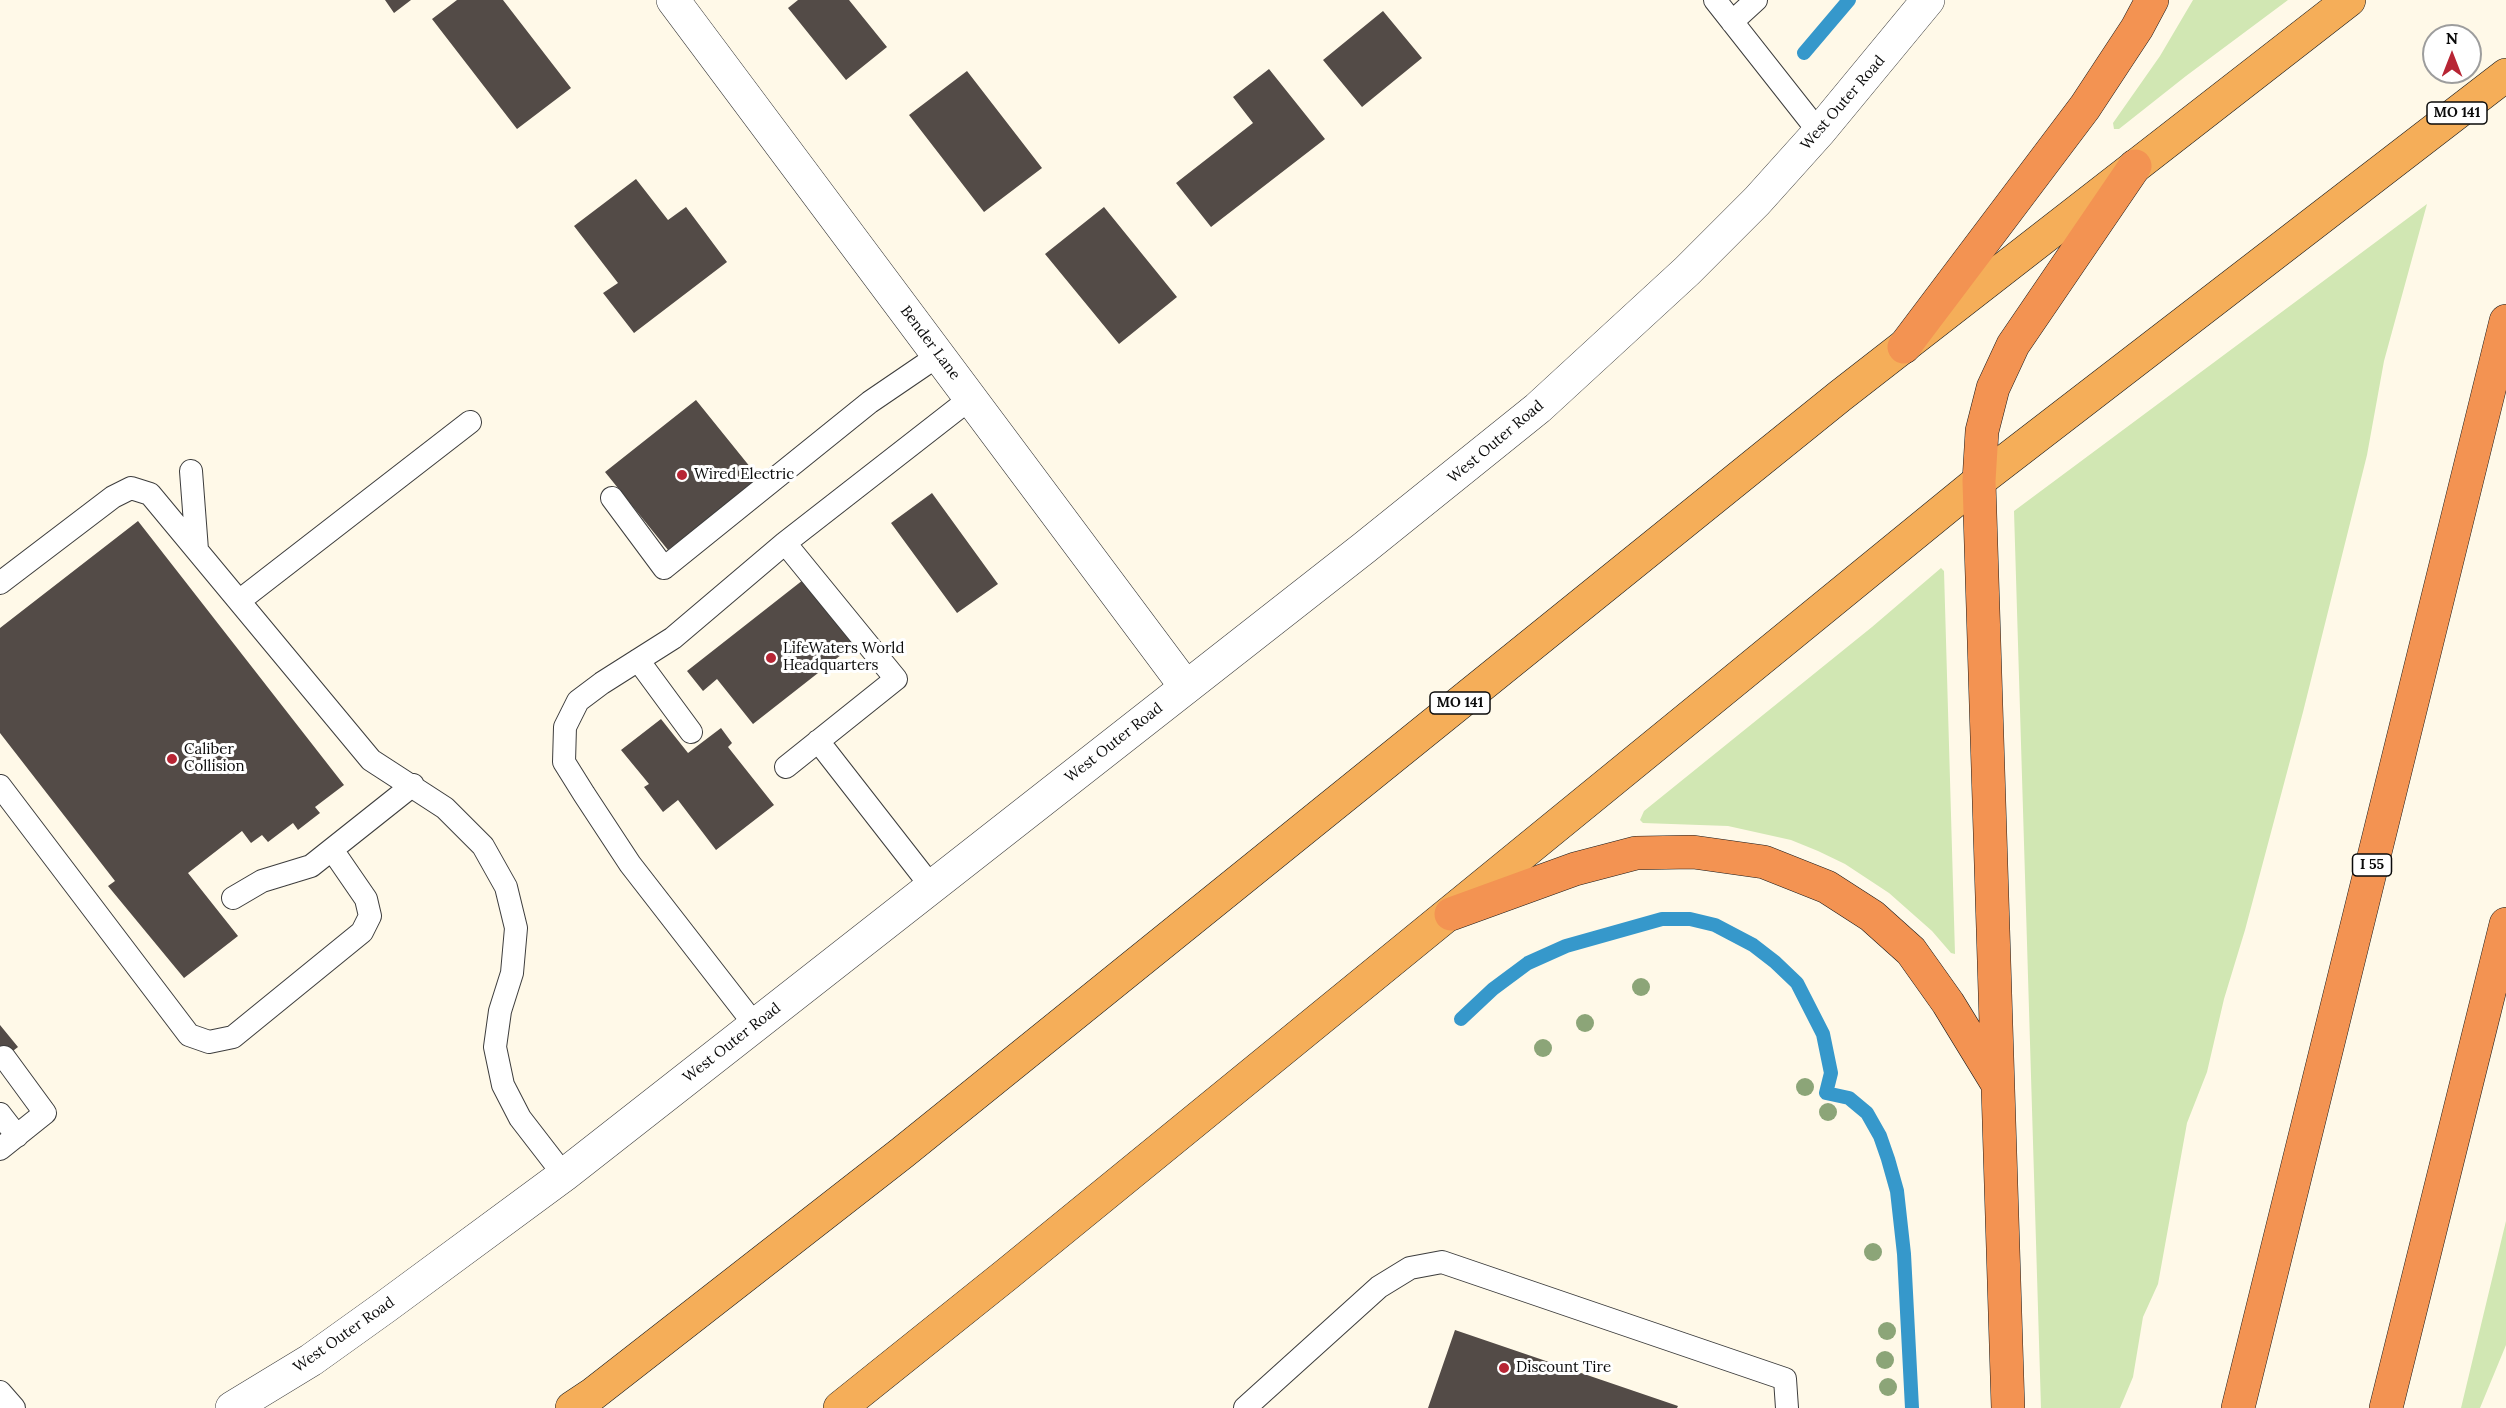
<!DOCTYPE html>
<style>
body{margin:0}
#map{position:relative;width:2506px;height:1408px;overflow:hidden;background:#fff9e8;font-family:Lora,serif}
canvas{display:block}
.north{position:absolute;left:2422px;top:24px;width:60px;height:60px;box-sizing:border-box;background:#fff;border:2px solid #9d9d9d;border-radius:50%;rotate:0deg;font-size:16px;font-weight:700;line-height:24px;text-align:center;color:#0a0a0a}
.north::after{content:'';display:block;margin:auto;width:21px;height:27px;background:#b72534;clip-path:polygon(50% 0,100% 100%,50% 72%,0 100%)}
</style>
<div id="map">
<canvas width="2506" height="1408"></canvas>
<div class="north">N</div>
</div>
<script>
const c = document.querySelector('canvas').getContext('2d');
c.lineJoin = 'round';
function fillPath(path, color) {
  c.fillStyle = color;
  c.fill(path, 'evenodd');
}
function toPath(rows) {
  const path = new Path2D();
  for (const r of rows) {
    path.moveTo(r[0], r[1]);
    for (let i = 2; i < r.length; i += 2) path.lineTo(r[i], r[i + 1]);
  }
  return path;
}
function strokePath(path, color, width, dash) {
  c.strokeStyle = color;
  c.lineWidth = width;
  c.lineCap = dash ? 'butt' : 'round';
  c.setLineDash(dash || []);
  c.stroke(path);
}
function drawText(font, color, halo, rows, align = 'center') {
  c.font = font + ' Lora,serif';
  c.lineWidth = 6;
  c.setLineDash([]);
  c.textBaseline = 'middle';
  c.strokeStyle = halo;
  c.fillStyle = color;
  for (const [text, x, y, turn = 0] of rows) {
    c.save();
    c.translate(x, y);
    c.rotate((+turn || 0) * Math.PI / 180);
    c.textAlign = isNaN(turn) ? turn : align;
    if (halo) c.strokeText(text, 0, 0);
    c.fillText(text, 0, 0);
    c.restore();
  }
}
fillPath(toPath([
 [2193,0,2288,0,2186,76,2119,129,2114,129,2113,123,2160,56],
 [2427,204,2384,361,2367,455,2303,712,2245,930,2224,999,2207,1072,2187,1123,2158,1284,2143,1317,2133,1377,2120,1408,2041,1408,2014,511],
 [1941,568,1944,571,1955,954,1951,953,1932,931,1889,893,1845,864,1818,851,1791,840,1728,826,1643,823,1640,820,1644,811,1872,627],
 [2506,1221,2506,1345,2480,1408,2461,1408]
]), '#d1e7b3');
strokePath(toPath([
 [1804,53,1849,0],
 [1461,1019,1493,989,1528,963,1566,946,1662,919,1690,919,1715,925,1753,945,1775,962,1797,983,1823,1034,1831,1073,1826,1093,1849,1098,1867,1113,1880,1136,1888,1159,1897,1191,1904,1254,1912,1408]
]), '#3698cb', 14);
fillPath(toPath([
 [385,0,411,0,394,13],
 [457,0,503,0,571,88,517,129,432,19],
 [798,0,849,0,887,47,846,80,788,8],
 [1383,11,1422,58,1362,107,1323,60],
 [1269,69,1325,139,1211,227,1176,183,1253,123,1233,97],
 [967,71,1042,168,984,212,909,115],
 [636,179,668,220,686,207,727,262,634,333,603,293,618,283,574,226],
 [1104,207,1177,297,1119,344,1045,254],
 [696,400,759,478,668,550,605,472],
 [932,493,998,584,957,613,891,523],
 [138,521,344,785,315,807,320,813,298,830,293,823,268,842,262,835,251,843,242,831,188,873,238,936,184,978,108,886,115,881,0,733,0,628],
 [803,580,855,644,753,724,717,679,703,691,687,671],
 [661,719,688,753,721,728,732,743,728,747,774,805,716,850,678,800,663,812,644,787,649,784,621,750],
 [0,1025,18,1047,0,1061],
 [1455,1330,1678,1406,1677,1408,1428,1408]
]), '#534b47');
const service = toPath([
 [1715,0,1819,132],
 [1732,22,1756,0],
 [191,471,197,550],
 [612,498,664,568,870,402,939,355],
 [785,543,896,679,786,767],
 [0,583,113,497,131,488,150,494,371,760,445,808,483,846,506,887,516,928,512,973,500,1011,495,1047,503,1085,520,1118,564,1175],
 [239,601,470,422],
 [638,660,691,732],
 [818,741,931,886],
 [0,786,189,1035,209,1042,233,1037,362,932,370,916,366,899,333,851],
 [233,898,262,881,311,866,413,785],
 [755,1025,630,864,584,794,564,762,565,727,578,701,602,683,673,638,785,543,971,398],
 [0,1114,17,1136],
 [0,1149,45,1113,4,1057],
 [0,1392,14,1408],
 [1245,1408,1379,1287,1410,1268,1442,1262,1785,1379,1787,1408]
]);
const minor = toPath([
 [673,0,1186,687]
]);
const tertiary = toPath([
 [232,1408,311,1360,385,1307,564,1175,1364,548,1538,408,1687,271,1757,201,1819,132,1928,0]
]);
const trunk = toPath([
 [572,1408,593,1394,902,1153,1840,396,2349,0],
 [840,1408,1006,1275,1979,481,2506,75]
]);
const motorway = toPath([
 [1904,347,2085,107,2137,28,2152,0],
 [1451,914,1575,869,1636,853,1693,852,1764,862,1827,887,1872,916,1911,951,1948,1003,1997,1083],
 [2008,1408,1979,481,1982,431,1993,388,2013,345,2135,166],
 [2238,1408,2506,321],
 [2386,1408,2506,924]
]);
strokePath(service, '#3d3d3d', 24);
strokePath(minor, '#3d3d3d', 34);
strokePath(tertiary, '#3d3d3d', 34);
strokePath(trunk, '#1b1b1b', 34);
strokePath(motorway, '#1b1b1b', 34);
strokePath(service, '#fff', 22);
strokePath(minor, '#fff', 33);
strokePath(tertiary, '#fff', 33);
strokePath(trunk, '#f5ae59', 33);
strokePath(motorway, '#f39352', 33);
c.fillStyle = '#8ca578';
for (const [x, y] of [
 [1641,987],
 [1585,1023],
 [1543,1048],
 [1805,1087],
 [1828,1112],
 [1873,1252],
 [1887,1331],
 [1885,1360],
 [1888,1387]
]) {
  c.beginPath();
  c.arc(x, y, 9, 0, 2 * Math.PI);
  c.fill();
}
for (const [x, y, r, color] of [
 [682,475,6,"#b72534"],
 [771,658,6,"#b72534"],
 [172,759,6,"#b72534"],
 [1504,1368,6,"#b72534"]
]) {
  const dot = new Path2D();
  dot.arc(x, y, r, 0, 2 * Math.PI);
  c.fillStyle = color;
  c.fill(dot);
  strokePath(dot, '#fff', 2);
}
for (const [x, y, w] of [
 [2457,113,60],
 [1460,703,60],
 [2372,865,39]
]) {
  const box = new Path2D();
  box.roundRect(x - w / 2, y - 11, w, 22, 4.5);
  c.fillStyle = '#fff';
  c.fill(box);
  strokePath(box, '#0a0a0a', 1.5);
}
drawText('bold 14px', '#0a0a0a', null, [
 ["MO 141",2457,113],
 ["MO 141",1460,703],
 ["I 55",2372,865]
]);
drawText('15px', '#0a0a0a', '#fff', [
 ["West Outer Road",1843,103,-49],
 ["Bender Lane",930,343,53],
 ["West Outer Road",1496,442,-40],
 ["West Outer Road",1114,743,-38],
 ["West Outer Road",732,1043,-38],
 ["West Outer Road",344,1335,-35]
]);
drawText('15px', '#0a0a0a', '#fff', [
 ["Wired Electric",694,475],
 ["LifeWaters World",783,649],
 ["Headquarters",783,666],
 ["Caliber",184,750],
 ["Collision",184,767],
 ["Discount Tire",1516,1368]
], 'left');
</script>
